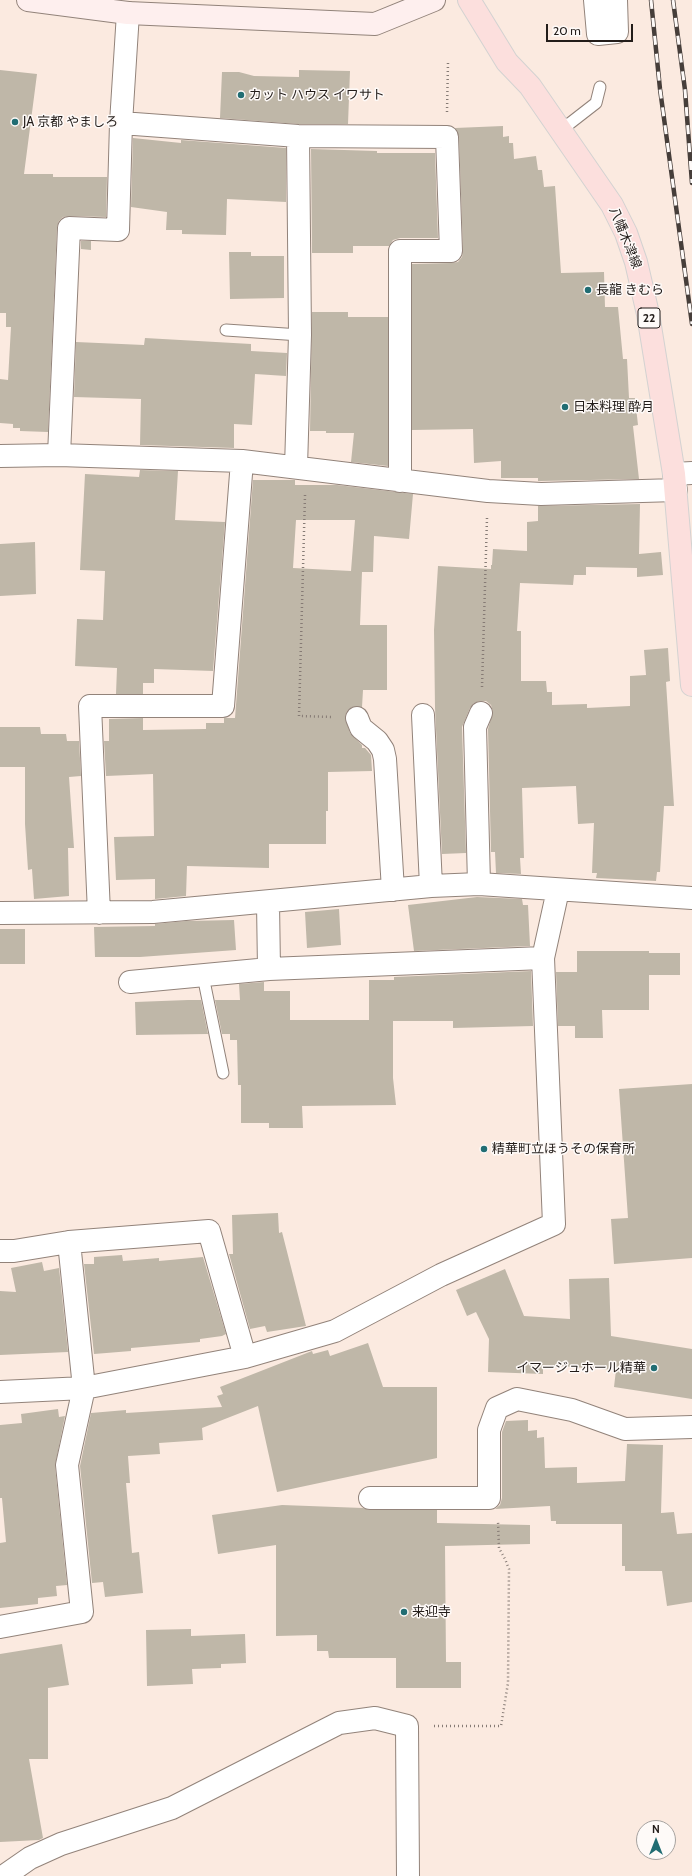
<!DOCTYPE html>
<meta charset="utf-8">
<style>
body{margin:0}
#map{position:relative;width:692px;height:1876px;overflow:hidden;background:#fbeae0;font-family:Cabin,sans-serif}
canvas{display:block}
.north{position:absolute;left:636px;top:1820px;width:40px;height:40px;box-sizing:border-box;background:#fefaf8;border:1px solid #a6a29f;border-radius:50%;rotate:0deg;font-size:11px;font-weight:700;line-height:16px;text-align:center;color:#231d1a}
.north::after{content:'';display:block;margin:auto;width:14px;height:18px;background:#216d73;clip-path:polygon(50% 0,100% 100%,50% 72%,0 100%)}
.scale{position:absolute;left:546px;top:24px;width:87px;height:18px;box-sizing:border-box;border:2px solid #231d1a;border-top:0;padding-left:5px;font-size:12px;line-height:14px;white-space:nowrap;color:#231d1a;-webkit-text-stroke:3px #fefaf8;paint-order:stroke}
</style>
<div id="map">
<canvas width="692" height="1876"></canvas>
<div class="north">N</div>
<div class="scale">20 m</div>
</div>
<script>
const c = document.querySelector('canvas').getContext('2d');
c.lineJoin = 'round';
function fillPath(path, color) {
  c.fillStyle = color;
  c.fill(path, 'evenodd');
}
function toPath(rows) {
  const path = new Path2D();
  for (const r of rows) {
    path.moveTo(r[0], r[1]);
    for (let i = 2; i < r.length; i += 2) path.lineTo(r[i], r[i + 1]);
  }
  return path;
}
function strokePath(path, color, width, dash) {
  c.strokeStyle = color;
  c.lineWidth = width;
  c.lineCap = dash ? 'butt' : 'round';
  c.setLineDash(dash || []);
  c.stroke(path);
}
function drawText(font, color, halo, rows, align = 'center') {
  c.font = font + ' Cabin,"Noto Sans JP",sans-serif';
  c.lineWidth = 3;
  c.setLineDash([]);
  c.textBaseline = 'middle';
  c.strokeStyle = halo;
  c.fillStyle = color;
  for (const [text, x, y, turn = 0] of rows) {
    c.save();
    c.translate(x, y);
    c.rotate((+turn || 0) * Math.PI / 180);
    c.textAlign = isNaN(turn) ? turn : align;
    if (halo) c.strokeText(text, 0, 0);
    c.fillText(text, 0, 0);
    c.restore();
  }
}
fillPath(toPath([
 [0,70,37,74,24,174,53,174,53,177,107,177,106,217,69,216,63,217,59,221,57,227,48,432,20,431,20,428,13,428,13,424,0,423,0,379,8,380,11,327,6,327,6,313,0,313],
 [299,70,350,71,348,124,298,124,220,118,222,72,239,72,254,76,299,77],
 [503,126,503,137,509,136,509,143,513,143,514,159,536,156,538,170,542,170,544,187,555,186,561,273,604,272,605,307,618,307,623,359,627,359,629,398,635,398,638,425,633,426,639,479,541,481,538,481,538,478,501,478,501,461,474,463,473,429,412,430,412,264,451,263,458,262,462,257,463,251,459,137,455,128],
 [133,138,181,143,181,140,286,148,286,202,227,199,226,235,182,234,182,230,166,230,167,212,131,207],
 [311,149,377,151,377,153,435,153,438,238,400,238,393,240,389,246,353,246,353,253,312,253],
 [81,241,91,241,91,250,81,249],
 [229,252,251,252,251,256,284,256,284,298,230,299],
 [312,312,348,312,348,317,388,317,388,466,351,462,354,433,326,433,326,431,310,431],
 [145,338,251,344,251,351,287,353,286,376,255,374,252,425,234,424,234,448,140,445,141,399,74,397,76,342,144,345],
 [140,470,178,471,175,520,225,522,213,671,154,669,154,683,143,683,143,694,116,694,117,668,75,666,77,619,103,620,105,571,80,570,85,474,139,477],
 [253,480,295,480,295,485,337,485,413,494,409,539,374,536,373,572,362,572,360,625,387,625,387,690,363,690,362,707,352,707,347,711,345,717,350,733,362,745,362,748,365,748,371,755,372,771,328,772,328,811,326,811,326,844,269,844,269,868,187,866,186,896,155,899,155,879,116,880,114,837,154,836,153,774,106,776,104,741,109,741,109,719,143,718,143,730,206,729,206,723,224,723,224,718,235,718],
 [296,520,355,520,351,571,293,568],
 [640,504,639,554,661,552,663,575,637,577,637,568,586,567,586,575,574,575,573,585,520,583,517,631,521,631,521,681,546,681,547,692,552,692,552,705,587,704,587,708,630,706,630,676,646,675,644,650,668,648,670,681,666,682,674,806,664,806,660,872,657,872,656,881,596,878,597,873,592,873,594,823,578,824,576,786,522,788,524,858,520,858,521,874,496,873,495,852,491,852,488,729,493,712,491,705,486,701,480,701,474,703,470,708,462,727,466,853,442,854,435,708,434,630,438,566,491,569,491,565,492,565,493,549,527,551,527,522,538,521,538,506],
 [35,542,36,594,0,596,0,544],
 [0,727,40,727,41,734,66,734,67,741,79,741,81,776,69,777,74,848,68,848,69,896,34,899,32,869,28,870,25,824,25,767,0,767],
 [477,897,522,899,523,905,528,905,530,946,414,951,408,905],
 [339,909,341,945,307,948,305,912],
 [234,920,236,950,140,957,95,957,94,927,155,926,155,924,186,921],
 [0,929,25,929,25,964,0,964],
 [577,951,649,951,649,953,680,953,680,975,649,975,649,1010,602,1010,603,1038,575,1038,575,1026,558,1026,556,972,577,972],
 [531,971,533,1026,453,1028,453,1021,393,1021,393,1078,396,1105,302,1106,303,1128,269,1128,269,1123,241,1123,241,1085,238,1085,237,1040,230,1040,230,1034,222,1034,215,1000,240,1000,239,984,264,982,264,991,290,991,290,1020,369,1020,369,980,394,980,394,977],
 [188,1000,201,1000,208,1034,136,1035,135,1002],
 [692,1084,692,1258,614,1264,611,1219,628,1218,619,1089],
 [278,1213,279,1233,282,1232,306,1326,267,1332,265,1326,250,1329,229,1254,233,1254,232,1215],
 [122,1255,123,1261,159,1258,159,1261,203,1257,226,1334,222,1336,200,1339,200,1342,131,1348,131,1351,94,1354,84,1264,94,1264,94,1257],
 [42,1262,44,1271,59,1268,68,1352,0,1355,0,1291,16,1292,11,1268],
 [505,1269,524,1316,570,1319,569,1279,609,1278,611,1336,692,1349,692,1399,614,1387,616,1370,543,1365,543,1374,488,1372,489,1339,476,1312,467,1316,456,1290],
 [368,1343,383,1387,437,1387,437,1458,277,1492,258,1406,202,1428,203,1440,159,1443,160,1454,128,1456,130,1483,126,1483,132,1553,139,1552,143,1593,105,1597,103,1582,92,1583,80,1466,91,1413,126,1410,126,1413,222,1407,217,1396,223,1394,220,1387,312,1351,313,1354,328,1350,330,1356],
 [58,1409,59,1417,65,1416,55,1466,67,1585,56,1586,57,1596,38,1598,38,1604,0,1608,0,1543,6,1542,2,1498,0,1498,0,1425,22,1423,21,1414],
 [528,1420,528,1431,537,1430,537,1438,544,1437,545,1468,577,1467,577,1483,625,1481,627,1444,663,1445,661,1513,674,1512,677,1534,692,1533,692,1602,667,1606,662,1571,625,1571,625,1566,622,1566,622,1524,556,1524,556,1521,551,1521,550,1506,495,1509,500,1505,502,1498,502,1432,506,1421],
 [282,1505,363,1508,370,1510,437,1510,437,1523,530,1525,530,1544,445,1546,446,1662,461,1662,461,1688,396,1688,396,1658,329,1658,328,1651,317,1651,317,1635,276,1636,276,1545,218,1554,212,1515],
 [191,1629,191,1636,245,1634,246,1663,221,1664,221,1668,192,1669,193,1684,147,1686,146,1630],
 [62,1644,69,1685,48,1688,48,1759,29,1759,43,1838,39,1840,0,1842,0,1654]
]), '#bfb7a8');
const lane = toPath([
 [560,131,596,103,600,87],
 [226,330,300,335],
 [203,976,223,1073]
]);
const street = toPath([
 [595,0,598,34,617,32,616,0],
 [121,123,298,136,447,137,451,251,400,251,400,481],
 [59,455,69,228,118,230,121,123,128,13],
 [0,456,59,455,242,461,488,491,541,494,676,490],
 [296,467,300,335,298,136],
 [674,474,692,473],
 [423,715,431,886],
 [357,718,361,728,377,741,383,750,385,759,393,890],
 [479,884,475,727,481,713],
 [268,903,269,969],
 [0,913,153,912,431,886,479,884,692,898],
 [99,913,90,706,223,706,242,461],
 [130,982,269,969,543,958],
 [0,1251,14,1251,69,1242,209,1231,245,1357],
 [0,1392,84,1388,245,1357,335,1331,441,1275,554,1224,543,958,558,890],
 [370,1498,489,1498,489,1430,497,1408,517,1399,572,1410,625,1429,692,1427],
 [0,1627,82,1612,67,1465,84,1388,69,1242],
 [4,1876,30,1858,61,1844,172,1808,339,1723,375,1718,407,1726,408,1876]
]);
const secondary = toPath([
 [28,0,128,13,375,24,434,0]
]);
const primary = toPath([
 [469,0,507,62,530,86,612,205,626,233,636,262,648,314,674,474,692,685]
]);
strokePath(lane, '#92837a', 13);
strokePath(street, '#92837a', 24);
strokePath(secondary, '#92837a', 24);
strokePath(primary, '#d3d2d1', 24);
strokePath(toPath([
 [447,112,448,62],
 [305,495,299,716,331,717],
 [482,687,487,518],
 [434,1726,501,1726,508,1683,509,1569,505,1559,499,1548,498,1521]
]), '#867b75', 2.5, [1, 3]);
strokePath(lane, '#fff', 11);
strokePath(street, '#fff', 22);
strokePath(secondary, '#feefee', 22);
strokePath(primary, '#fcdfdd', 22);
const rail = toPath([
 [651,0,660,89,692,324],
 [673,0,685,90,692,183]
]);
strokePath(rail, '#463e3a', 4.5);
strokePath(rail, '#fefaf8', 3, [9]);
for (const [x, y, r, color] of [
 [241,95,4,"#216d73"],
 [15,122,4,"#216d73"],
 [588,290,4,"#216d73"],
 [565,407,4,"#216d73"],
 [484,1149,4,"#216d73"],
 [654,1368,4,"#216d73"],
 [404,1612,4,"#216d73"]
]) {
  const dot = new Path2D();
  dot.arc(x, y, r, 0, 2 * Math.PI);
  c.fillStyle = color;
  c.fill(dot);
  strokePath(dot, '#fefaf8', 1.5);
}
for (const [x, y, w] of [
 [649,318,22]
]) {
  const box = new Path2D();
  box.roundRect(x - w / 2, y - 10, w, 20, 3);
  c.fillStyle = '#fefaf8';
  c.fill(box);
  strokePath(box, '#231d1a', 1);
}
drawText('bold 12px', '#231d1a', null, [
 ["22",649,318]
]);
drawText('13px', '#231d1a', '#fefaf8', [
 ["カット ハウス イワサト",249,95],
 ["JA 京都 やましろ",23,122],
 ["長龍 きむら",596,290],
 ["日本料理 酔月",573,407],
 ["精華町立ほうその保育所",492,1149],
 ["イマージュホール精華",646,1368,"right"],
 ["来迎寺",412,1612]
], 'left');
drawText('13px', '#231d1a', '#fefaf8', [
 ["八幡木津線",625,238,68]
]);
</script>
